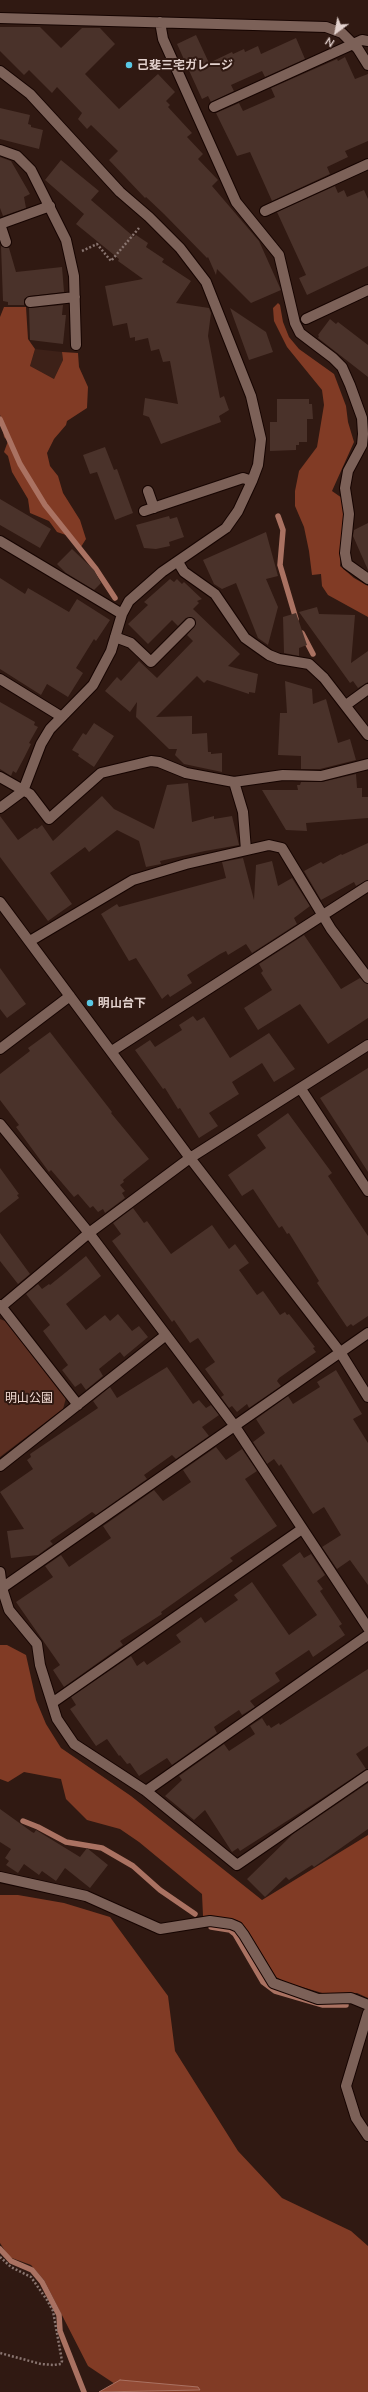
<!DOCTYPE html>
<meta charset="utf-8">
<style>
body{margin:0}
#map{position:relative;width:368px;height:2392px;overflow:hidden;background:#301912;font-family:Mulish,sans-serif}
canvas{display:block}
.north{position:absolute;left:316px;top:12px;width:40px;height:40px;-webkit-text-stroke:3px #301912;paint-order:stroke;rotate:212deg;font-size:11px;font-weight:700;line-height:16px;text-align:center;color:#e2d1cd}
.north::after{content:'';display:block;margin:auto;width:14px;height:18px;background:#e2d1cd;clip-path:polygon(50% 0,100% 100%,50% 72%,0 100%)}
</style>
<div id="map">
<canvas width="368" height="2392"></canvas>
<div class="north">N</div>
</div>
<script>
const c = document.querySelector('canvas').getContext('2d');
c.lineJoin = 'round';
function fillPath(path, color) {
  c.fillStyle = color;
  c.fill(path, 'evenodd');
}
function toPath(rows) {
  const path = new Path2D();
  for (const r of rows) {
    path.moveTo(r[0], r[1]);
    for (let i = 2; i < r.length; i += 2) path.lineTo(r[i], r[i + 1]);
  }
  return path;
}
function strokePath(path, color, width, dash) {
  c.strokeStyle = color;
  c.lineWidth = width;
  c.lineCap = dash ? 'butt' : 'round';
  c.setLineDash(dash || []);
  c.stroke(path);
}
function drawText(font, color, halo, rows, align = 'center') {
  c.font = font + ' Mulish,"Noto Sans JP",sans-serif';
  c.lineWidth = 4;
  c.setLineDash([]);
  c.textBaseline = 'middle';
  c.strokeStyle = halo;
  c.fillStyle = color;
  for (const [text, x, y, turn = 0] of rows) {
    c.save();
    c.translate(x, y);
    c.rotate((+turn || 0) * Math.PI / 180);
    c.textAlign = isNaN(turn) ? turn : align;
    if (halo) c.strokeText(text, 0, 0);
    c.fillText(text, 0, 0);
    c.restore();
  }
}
fillPath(toPath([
 [35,349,62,352,63,360,54,379,30,366]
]), '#3d2118');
fillPath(toPath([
 [0,1319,5,1321,66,1398,63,1409,0,1457]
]), '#5a2e21');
fillPath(toPath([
 [278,303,280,305,283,322,289,337,299,349,334,374,346,406,348,422,354,442,332,491,342,498,344,504,340,566,354,578,368,586,368,617,328,595,322,586,321,574,312,575,309,551,304,527,295,506,295,491,299,471,317,447,324,405,322,390,287,347,274,321,273,308],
 [4,307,26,307,28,339,35,349,30,366,54,379,63,360,62,352,78,353,79,367,88,387,87,408,67,421,66,425,54,439,47,453,50,466,58,476,63,493,80,520,86,539,79,550,66,535,57,532,49,521,30,513,28,499,12,472,8,456,4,452,8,441,4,437,3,431,6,427,0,415,0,317],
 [0,1645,7,1645,26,1655,36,1700,46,1724,61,1748,131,1796,262,1900,368,1835,368,1998,357,1993,329,1995,285,1982,276,1977,248,1931,237,1920,203,1916,202,1894,139,1842,120,1829,87,1820,66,1799,61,1779,24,1772,8,1782,0,1779],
 [0,1895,18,1895,64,1903,110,1917,168,1996,175,2051,238,2151,282,2198,351,2231,368,2246,368,2392,127,2392,88,2366,44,2280,31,2265,9,2257,0,2243]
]), '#813b25');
const water = toPath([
 [120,2380,198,2387,200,2390,99,2392,120,2380]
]);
fillPath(water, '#924a34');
strokePath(water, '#aa7262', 1);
strokePath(toPath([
 [0,419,20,464,45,505,96,569,115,598],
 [278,516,283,530,280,565,296,619],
 [302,633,313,654],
 [23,1821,38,1827,66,1842,102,1848,133,1866,160,1890,195,1914],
 [211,1927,230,1930,235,1934,263,1982,275,1991,323,2005,346,2005],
 [0,2249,11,2261,32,2270,42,2282,59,2315,60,2331,84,2392]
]), '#aa7262', 5.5);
fillPath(toPath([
 [0,27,40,27,61,48,82,28,100,28,115,44,85,74,119,109,158,74,175,92,166,101,170,105,168,107,192,133,187,137,203,154,198,159,218,180,212,186,259,241,281,290,251,303,217,269,216,275,208,257,207,258,164,214,146,197,145,198,109,160,118,151,91,125,87,129,78,119,82,113,57,87,52,93,29,70,24,75,0,51],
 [196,35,209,63,232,52,233,54,244,49,245,52,258,46,261,54,296,38,305,59,265,77,262,71,231,85,234,91,211,102,208,96,202,99,177,44],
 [345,57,355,79,368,74,368,141,345,151,348,157,327,167,330,174,272,201,250,152,237,156,216,113,239,103,243,111,275,97,271,88,337,59,338,61],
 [0,108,30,115,28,124,31,125,31,127,43,130,39,149,0,139],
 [0,157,11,161,30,194,24,197,26,208,3,216,0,208],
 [61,160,99,191,91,200,134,237,136,235,148,243,146,247,164,259,162,262,191,281,176,303,209,308,211,313,208,336,220,398,224,396,229,410,219,416,221,422,161,444,149,417,143,415,145,398,178,404,170,361,163,362,159,349,151,351,148,338,135,341,135,337,130,338,127,323,113,326,105,286,143,279,118,261,119,259,76,224,84,214,45,180],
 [335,186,338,193,344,190,347,197,364,190,368,199,368,266,307,295,299,278,306,275,277,212],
 [1,246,9,248,16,272,62,267,64,292,29,296,24,299,24,305,8,305,8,302,3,301],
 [63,305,62,315,66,315,63,344,30,340,29,308],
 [230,308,266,332,273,352,249,360],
 [330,319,336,324,338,322,368,345,368,377,318,338,319,336,318,335],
 [277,399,309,399,309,404,312,404,313,419,307,419,307,442,299,442,299,445,296,445,296,450,270,451,270,422,277,422],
 [105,447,114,470,117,469,133,513,115,520,97,472,90,474,83,455],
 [0,499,51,529,40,548,0,525],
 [169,516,170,519,177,517,184,537,169,542,170,546,156,549,144,548,136,525],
 [368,523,368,570,353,536,354,530],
 [266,532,278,576,266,579,278,607,268,645,258,638,236,583,222,589,214,584,203,560],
 [72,549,94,570,101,583,94,590,66,573,57,564],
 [0,578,25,594,28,588,69,612,77,599,110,620,96,641,94,639,76,668,83,673,68,697,47,684,41,695,0,669],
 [170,579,174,582,177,579,182,584,184,582,202,599,197,601,199,603,193,609,240,654,228,666,258,674,255,693,249,692,249,694,207,680,204,683,197,676,156,717,192,716,192,734,207,733,208,752,211,752,211,754,222,753,222,772,184,764,175,755,177,749,169,749,136,717,137,702,130,712,105,691,117,677,121,681,139,661,157,678,193,641,187,635,196,624,195,619,191,617,186,618,178,626,172,620,148,644,128,624,148,605,144,602],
 [317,607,319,614,355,615,351,663,368,651,368,682,358,688,353,681,350,683,299,612],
 [296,613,307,645,299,648,299,656,284,653,283,617],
 [285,681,312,689,313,704,326,699,338,743,350,739,356,760,320,769,301,769,301,756,278,755,280,713,287,713],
 [0,702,35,722,34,725,38,727,29,743,31,744,24,758,16,773,13,771,11,776,0,769],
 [94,723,114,736,94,767,78,756,79,754,72,750,83,733,86,735],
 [356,774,357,788,362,788,362,797,368,797,368,818,306,823,307,831,286,830,262,790,298,790,297,785,300,785,301,782,322,782],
 [188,783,192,822,214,816,214,819,232,816,239,845,205,851,160,861,161,864,146,867,139,841,117,830,89,852,85,847,50,873,72,904,48,921,0,857,0,816,18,840,35,828,37,829,42,825,53,841,102,796,114,809,154,829,167,785],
 [368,843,368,880,356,886,354,882,321,900,304,871,321,862,323,864,341,854,342,855],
 [243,858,254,900,256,865,272,861,278,886,292,878,310,906,294,918,297,924,252,953,246,944,228,955,226,951,220,954,187,975,192,983,170,997,168,994,162,999,136,958,129,961,101,914,117,904,119,907,226,878,222,862],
 [304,935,341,989,360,978,368,984,368,1018,328,1044,300,1004,258,1030,244,1008,272,990,261,973,263,971,259,964],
 [0,968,26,1004,7,1018,0,1009],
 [193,1016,197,1021,204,1017,230,1058,269,1033,295,1069,274,1082,262,1063,232,1082,239,1094,209,1113,218,1126,199,1138,180,1108,178,1109,165,1088,163,1089,135,1050,150,1040,155,1047,182,1030,179,1025],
 [50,1032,112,1112,111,1113,149,1159,123,1180,124,1182,120,1185,125,1191,122,1193,125,1198,105,1213,103,1209,98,1212,93,1206,90,1208,78,1194,74,1197,51,1170,49,1172,16,1127,19,1125,0,1100,0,1074,30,1051,28,1048],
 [368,1068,368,1172,320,1098],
 [288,1113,332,1173,328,1176,368,1236,368,1316,353,1326,351,1324,347,1327,317,1283,319,1281,289,1233,287,1234,282,1226,279,1228,253,1189,242,1196,228,1175,266,1148,257,1135],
 [0,1168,19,1194,17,1195,19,1198,0,1213],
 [133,1208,144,1223,147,1221,171,1254,212,1225,229,1249,235,1244,249,1263,239,1270,257,1295,263,1291,280,1315,285,1312,287,1315,289,1314,315,1347,313,1348,316,1352,279,1378,277,1381,281,1386,249,1408,247,1404,237,1412,232,1406,229,1408,221,1397,224,1395,205,1369,215,1362,198,1338,190,1343,174,1320,172,1322,112,1241,121,1234,113,1223],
 [0,1233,30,1274,18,1284,0,1261],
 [86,1256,101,1276,66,1304,86,1330,105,1315,110,1321,118,1314,132,1331,139,1326,148,1337,124,1357,120,1352,99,1369,103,1376,86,1390,81,1383,75,1387,62,1370,68,1365,43,1331,50,1325,26,1294,38,1284,42,1289,49,1284,50,1285],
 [167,1367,193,1404,199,1400,206,1408,211,1405,219,1415,202,1427,209,1436,176,1459,172,1455,144,1475,147,1479,96,1515,92,1512,50,1541,53,1544,38,1555,11,1558,7,1531,24,1529,0,1492,33,1469,27,1460,31,1457,30,1454,98,1408,93,1401,110,1387,117,1398],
 [336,1370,362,1414,353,1419,368,1443,368,1585,350,1560,337,1569,322,1547,341,1535,324,1507,313,1514,281,1464,279,1466,274,1459,267,1464,253,1442,265,1433,256,1419,288,1396,293,1404,320,1387,317,1382],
 [216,1447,226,1460,242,1449,257,1471,245,1479,277,1526,230,1558,233,1561,161,1612,162,1614,120,1641,123,1645,64,1687,53,1670,60,1665,16,1602,53,1577,45,1566,61,1555,69,1567,111,1538,103,1526,154,1490,163,1501,191,1482,183,1470],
 [300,1552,304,1558,311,1554,325,1575,317,1581,323,1589,320,1591,342,1624,339,1626,345,1635,313,1657,309,1650,275,1673,280,1681,250,1701,255,1707,242,1715,239,1710,214,1727,217,1733,172,1765,167,1758,139,1776,130,1763,127,1764,120,1755,119,1756,107,1739,96,1746,70,1709,76,1705,71,1697,131,1656,137,1666,144,1661,147,1665,181,1642,176,1635,201,1617,205,1623,238,1600,234,1595,252,1582,289,1635,317,1615,282,1565],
 [368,1669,368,1746,356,1754,366,1769,312,1805,240,1851,238,1848,232,1852,205,1810,194,1820,165,1796,182,1780,179,1776,224,1744,229,1751,255,1734,250,1726,262,1718,267,1726,269,1725,271,1728,279,1723,280,1725],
 [368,1783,368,1829,314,1867,312,1865,289,1880,286,1877,265,1897,247,1879,293,1834],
 [0,1809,32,1832,34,1833,36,1830,80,1857,87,1848,108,1865,90,1888,65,1868,56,1881,42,1871,39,1875,24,1864,18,1873,6,1865,9,1861,5,1858,11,1849,0,1842]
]), '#4a322a');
const minor = toPath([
 [0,18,326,27,342,33,358,49,368,65],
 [160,22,163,39,236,202,279,255,295,323,300,333,333,358,342,367,350,385,362,418,363,434,362,445,348,471,345,488,349,514,345,553,347,564,368,579],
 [0,71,30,94,120,192,149,217,180,248,206,282,251,396,261,439,258,465,252,481,238,511,226,528,162,572,129,601,122,614,111,651,93,685,50,729,41,744,23,791,0,808],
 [214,107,362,40,368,41],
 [0,150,17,156,31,170,66,240,74,276,76,345],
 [265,211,368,164],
 [6,242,0,224,50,206],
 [30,302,75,297],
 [306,319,368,290],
 [148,491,154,508],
 [144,511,243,478,252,481],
 [0,541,122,614],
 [178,562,184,572,215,594,245,638,269,655,279,659,309,664,324,678,368,735],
 [115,637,131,643,151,662,190,623],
 [0,679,62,717],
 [346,705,368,689],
 [0,777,30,794,49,819,101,773,151,761,159,762,186,773,234,782,283,775,321,776,368,764],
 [234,782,243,812,246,850],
 [0,902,190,1158,340,1352,368,1397],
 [30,941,133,880,186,864,269,845,282,848,331,929,368,978],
 [0,1049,70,996],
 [112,1051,368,886],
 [301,1089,368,1191],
 [0,1124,89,1233,234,1425,368,1628],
 [0,1305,78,1405],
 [2,1306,89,1233,190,1158,368,1045],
 [0,1466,166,1335],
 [0,1572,2,1588,9,1610,37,1644,40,1665,57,1719,74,1744,146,1791,237,1865,368,1775],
 [2,1588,368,1333],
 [52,1703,302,1529],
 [146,1791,368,1635],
 [0,1877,86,1896,160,1929,210,1921,231,1924,238,1927,244,1935,273,1983,318,1999,351,1998,368,2005],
 [368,2013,346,2086,356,2118,368,2136]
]);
strokePath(minor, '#160401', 12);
strokePath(toPath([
 [82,251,97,244,111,261,139,228],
 [0,2257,11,2267,31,2277,47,2300,53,2311,62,2361,61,2364,54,2365,41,2364,0,2353]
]), '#897570', 2.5, [2, 2]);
strokePath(minor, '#7c6158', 10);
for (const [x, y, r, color] of [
 [129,65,4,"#59c8e5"],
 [90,1003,4,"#59c8e5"]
]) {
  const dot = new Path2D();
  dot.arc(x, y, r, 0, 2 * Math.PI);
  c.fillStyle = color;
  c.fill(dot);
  strokePath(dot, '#301912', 1.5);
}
drawText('bold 12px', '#e2d1cd', '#301912', [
 ["己斐三宅ガレージ",137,65],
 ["明山台下",98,1003]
], 'left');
drawText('12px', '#f4ded7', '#301912', [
 ["明山公園",29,1398]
]);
</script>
